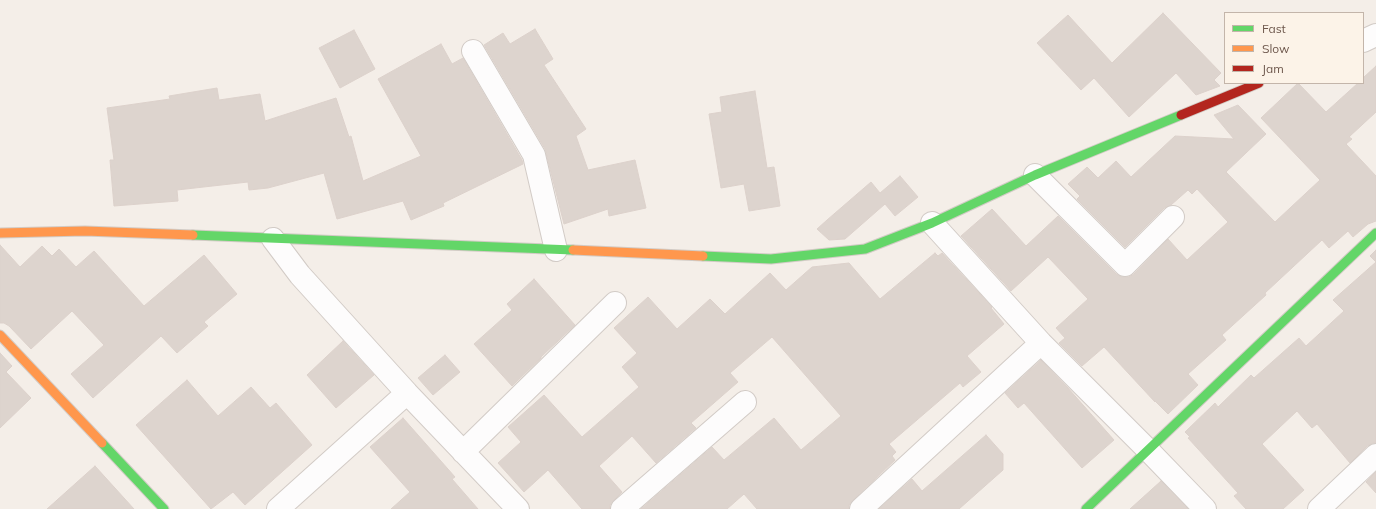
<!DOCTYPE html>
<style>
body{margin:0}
#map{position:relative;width:1376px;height:509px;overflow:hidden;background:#f4eee8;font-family:Mulish,sans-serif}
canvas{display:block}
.legend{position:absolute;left:1224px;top:12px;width:140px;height:72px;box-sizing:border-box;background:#fcf3e8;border:1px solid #c3b5aa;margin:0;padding:5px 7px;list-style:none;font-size:12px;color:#6d574c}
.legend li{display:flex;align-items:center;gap:8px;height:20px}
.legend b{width:20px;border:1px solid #c3b5aa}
</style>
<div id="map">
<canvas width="1376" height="509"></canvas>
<ul class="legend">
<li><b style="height:5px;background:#63d668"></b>Fast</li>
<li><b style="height:5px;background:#ff974d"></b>Slow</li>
<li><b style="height:5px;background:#b3261e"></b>Jam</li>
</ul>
</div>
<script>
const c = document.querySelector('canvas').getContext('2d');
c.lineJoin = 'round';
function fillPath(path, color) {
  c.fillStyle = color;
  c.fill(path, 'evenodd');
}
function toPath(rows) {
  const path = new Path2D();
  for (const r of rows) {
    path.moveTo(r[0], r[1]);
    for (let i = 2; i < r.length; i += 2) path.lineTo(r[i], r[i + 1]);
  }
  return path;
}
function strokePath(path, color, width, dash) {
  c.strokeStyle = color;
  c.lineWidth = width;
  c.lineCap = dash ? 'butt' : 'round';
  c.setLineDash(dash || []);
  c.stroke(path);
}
const building = toPath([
 [1163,13,1221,73,1214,80,1220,86,1196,95,1176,73,1129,117,1094,78,1081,90,1037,43,1068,15,1112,63,1163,13],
 [535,29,553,59,544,65,586,129,576,136,588,170,635,160,646,208,609,216,608,209,564,224,545,149,484,45,503,33,510,44,535,29],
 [354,30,375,69,340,88,319,48,354,30],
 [441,44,452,64,463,58,522,160,523,164,443,203,444,206,411,220,403,201,337,219,324,173,268,188,249,190,248,182,177,190,178,201,114,206,110,160,114,160,107,108,170,99,169,96,217,88,219,100,260,94,265,121,336,98,349,137,351,136,363,181,421,156,378,79,441,44],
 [1376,66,1376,112,1349,137,1352,139,1346,144,1376,176,1376,221,1368,224,1353,237,1348,231,1329,248,1322,240,1265,293,1266,295,1222,335,1226,340,1188,374,1198,385,1168,414,1155,401,1155,402,1104,347,1082,366,1059,343,1065,338,1056,328,1088,299,1048,257,1011,291,961,236,992,209,1026,246,1058,216,1116,274,1122,277,1129,277,1134,274,1168,239,1187,260,1228,222,1197,189,1192,194,1188,190,1171,205,1164,208,1125,247,1077,199,1080,196,1068,184,1086,168,1087,167,1098,178,1116,161,1131,177,1175,136,1234,139,1214,115,1238,105,1266,134,1226,172,1275,222,1320,180,1261,118,1298,83,1326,112,1358,83,1363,83,1363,78,1376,66],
 [755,91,767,168,774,167,780,206,749,211,744,184,721,188,709,114,722,112,720,97,755,91],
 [900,176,918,197,895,216,885,204,845,239,829,240,817,229,827,220,871,182,880,193,900,176],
 [0,245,20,267,42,246,52,256,59,249,76,267,94,251,144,306,204,255,237,294,204,322,208,326,177,353,161,336,93,398,71,374,104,345,72,311,31,349,9,326,4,323,0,323,0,245],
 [1376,250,1376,443,1373,443,1367,446,1350,463,1317,424,1312,428,1297,411,1262,444,1304,490,1283,509,1246,509,1234,496,1238,493,1188,438,1190,437,1185,432,1215,403,1218,407,1251,375,1254,378,1299,338,1306,346,1344,311,1333,300,1376,262,1370,256,1376,250],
 [935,253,938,256,942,253,992,307,991,308,1004,324,967,356,981,372,963,387,960,383,889,444,896,452,892,456,895,460,853,500,849,505,849,509,757,509,744,494,727,509,641,509,712,447,724,460,774,418,801,450,841,416,772,337,730,373,738,382,691,423,696,428,656,463,632,436,599,466,622,492,614,500,610,505,610,509,582,509,548,470,524,492,498,463,521,442,508,427,544,395,582,437,639,387,622,367,637,353,614,328,648,297,677,329,710,299,725,314,770,273,786,290,812,267,849,263,880,299,935,253],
 [534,279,575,325,541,357,541,358,512,386,474,344,512,310,507,304,534,279],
 [343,341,374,375,336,408,307,375,343,341],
 [0,353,12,366,6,372,31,398,0,428,0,353],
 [445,355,460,372,433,395,418,378,445,355],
 [1041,360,1068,388,1114,440,1082,468,1024,403,1018,408,1005,393,1041,360],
 [187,380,218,416,251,387,270,408,276,403,312,445,245,505,233,492,211,509,136,425,187,380],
 [403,418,455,477,452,479,478,509,391,509,410,492,370,447,403,418],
 [986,435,1003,454,1003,470,959,509,879,509,912,479,922,491,986,435],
 [95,466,134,509,47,509,95,466],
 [1376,472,1376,493,1366,482,1376,472],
 [1161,481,1188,509,1130,509,1161,481]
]);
fillPath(building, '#ddd4ce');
strokePath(building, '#dcd1cb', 1);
const street = toPath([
 [1363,41,1376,35],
 [473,51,534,155,556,250],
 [1035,175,1125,265,1173,217],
 [932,223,1041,343,1148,450,1205,509],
 [273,239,300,275,407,393,518,509],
 [463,452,615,303],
 [278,509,407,393],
 [622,509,745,402],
 [861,509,1041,343],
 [1319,509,1376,455]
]);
const fast = toPath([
 [193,235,573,250],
 [703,256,771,259,865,249,932,223,1035,175,1181,115],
 [102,443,164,509],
 [1086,509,1376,233]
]);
const slow = toPath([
 [0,233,85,231,193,235],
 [573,250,703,256],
 [0,335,102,443]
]);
const jam = toPath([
 [1181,115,1259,83]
]);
strokePath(street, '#d2cbc6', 24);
strokePath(fast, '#d2cbc5', 11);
strokePath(slow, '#d2cbc5', 11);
strokePath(jam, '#d2cbc5', 11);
strokePath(street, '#fdfcfc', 22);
strokePath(fast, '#63d668', 9);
strokePath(slow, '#ff974d', 9);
strokePath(jam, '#b3261e', 9);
</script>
